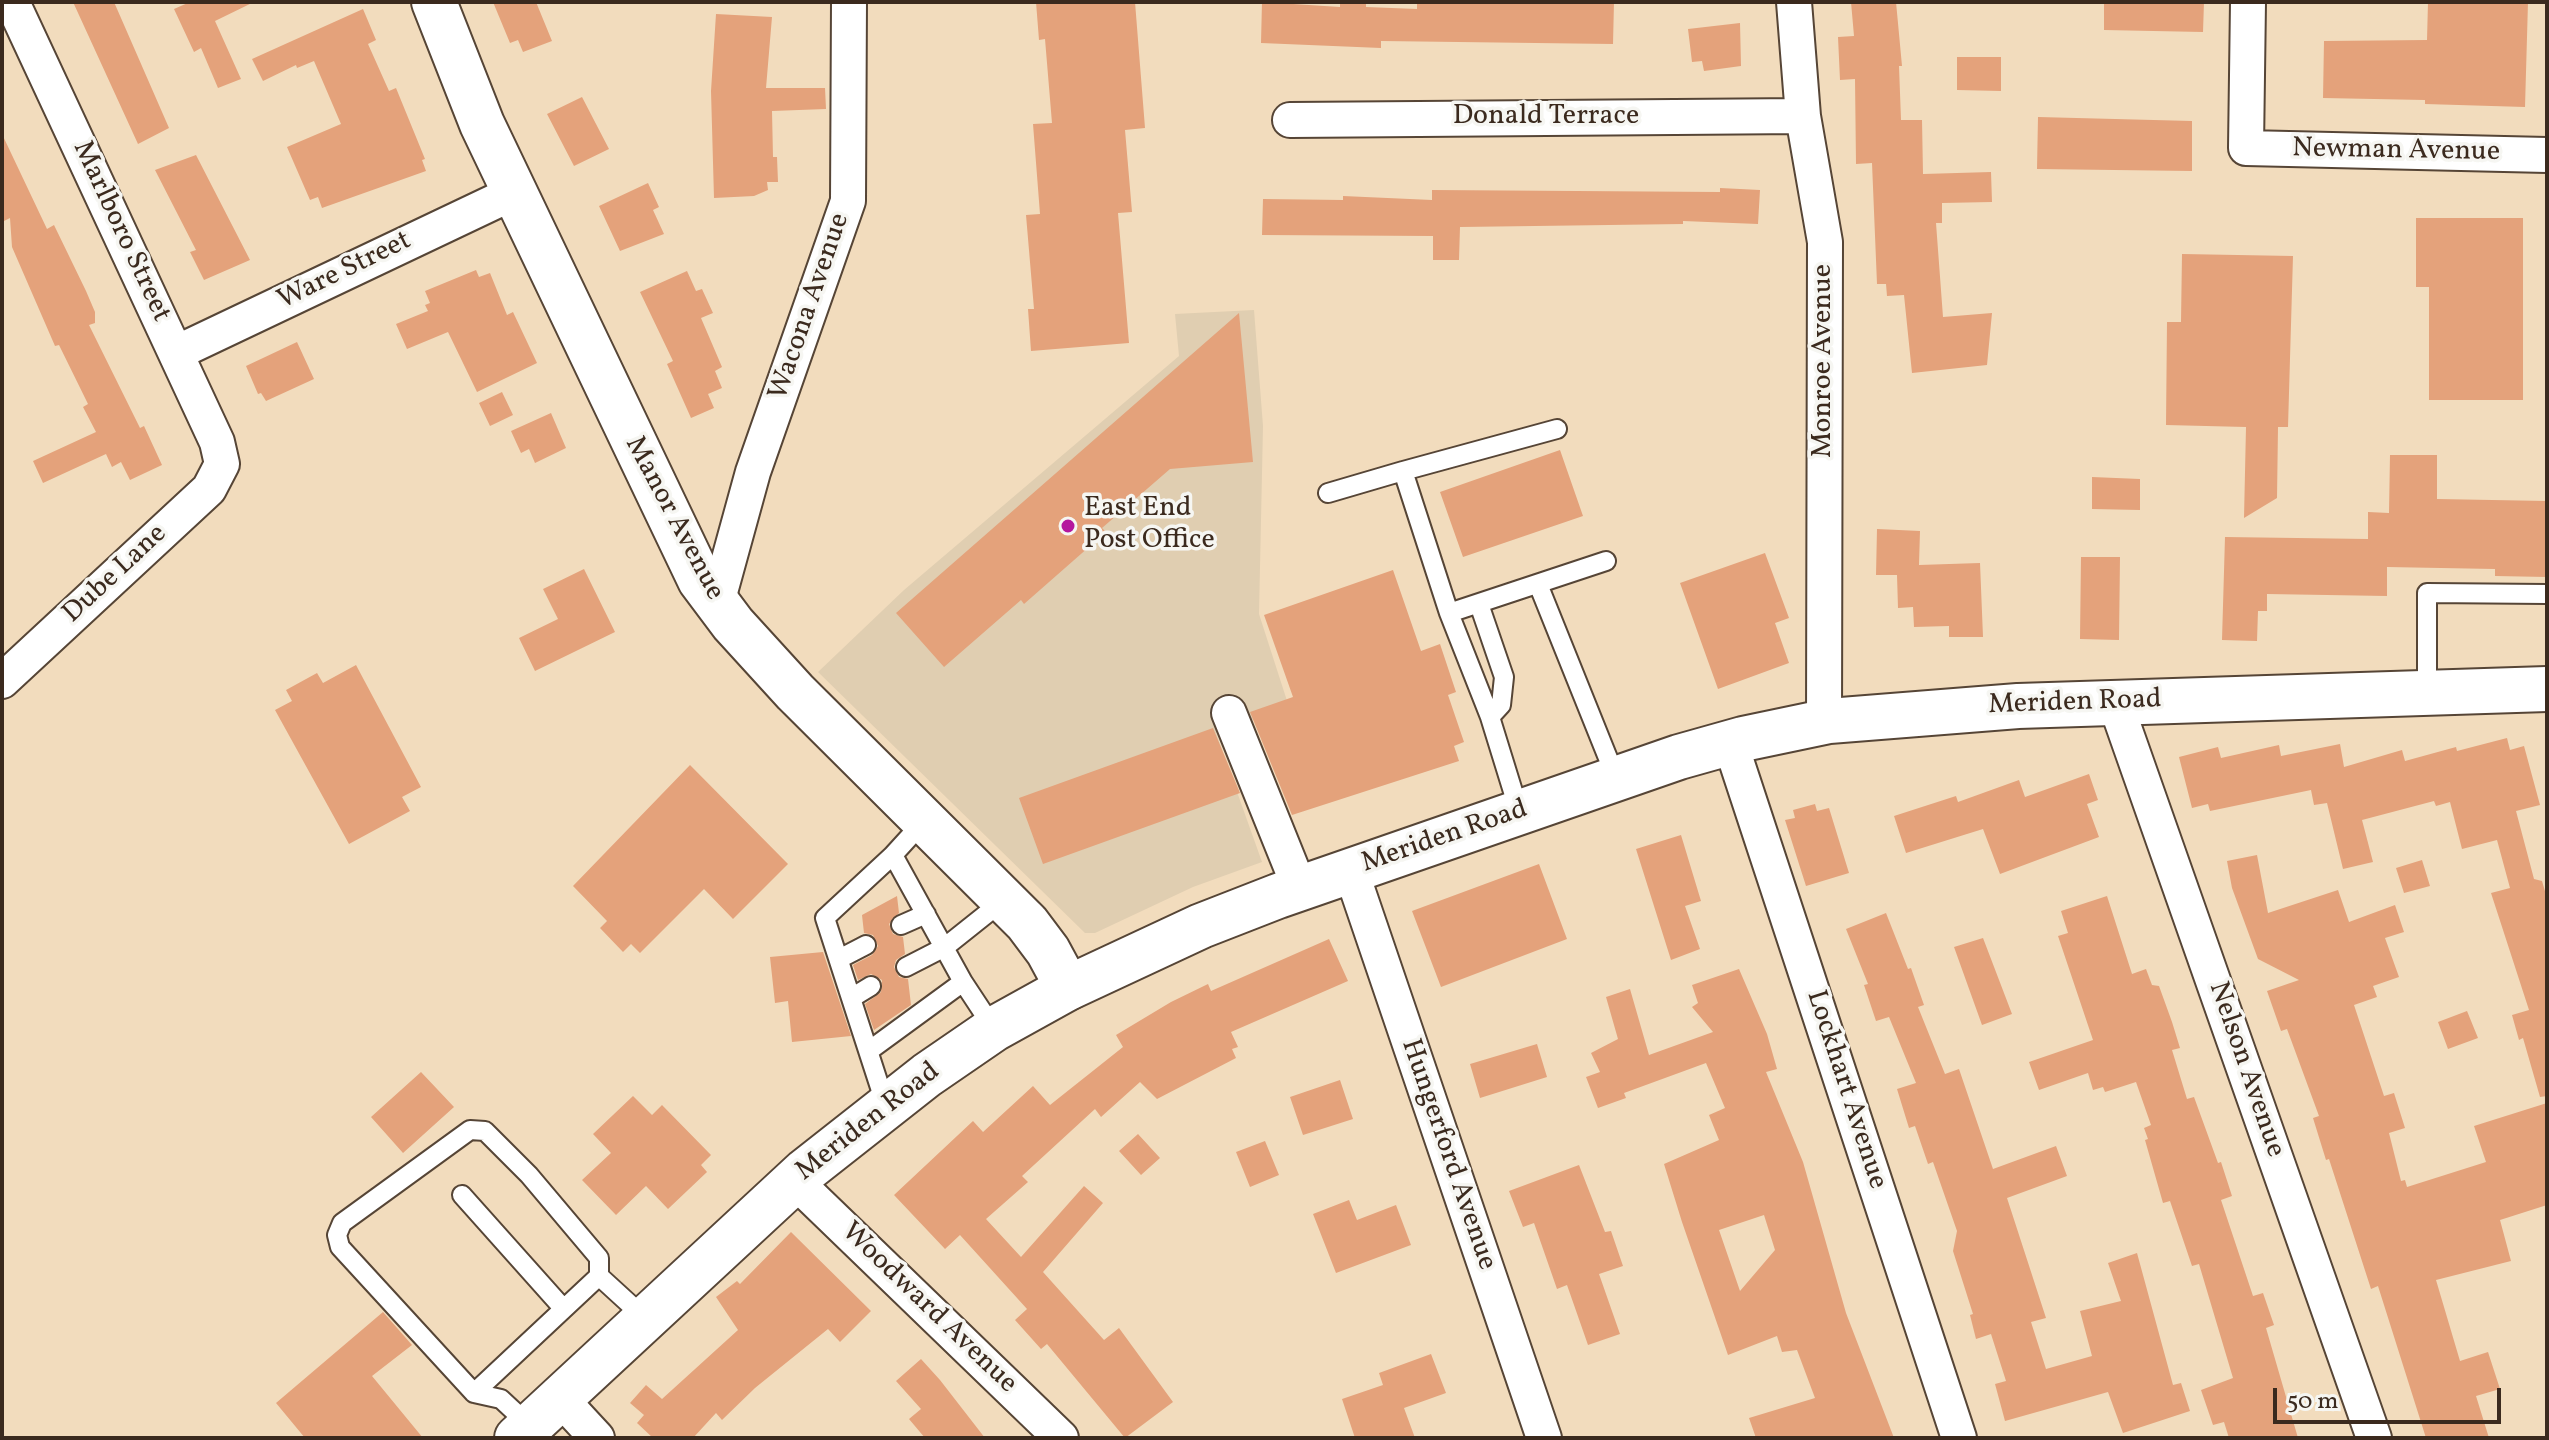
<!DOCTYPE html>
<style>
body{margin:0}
#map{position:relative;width:2549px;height:1440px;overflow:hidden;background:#f2dcbd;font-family:Vollkorn,serif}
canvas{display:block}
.frame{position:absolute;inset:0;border:4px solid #3b2a1e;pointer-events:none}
.scale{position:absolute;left:2273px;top:1388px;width:228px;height:36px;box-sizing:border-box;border:4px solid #3b2a1e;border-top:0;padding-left:10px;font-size:24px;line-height:28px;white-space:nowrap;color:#3b2a1e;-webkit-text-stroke:6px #f6f6f2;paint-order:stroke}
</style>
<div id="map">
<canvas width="2549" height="1440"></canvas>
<div class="frame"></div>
<div class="scale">50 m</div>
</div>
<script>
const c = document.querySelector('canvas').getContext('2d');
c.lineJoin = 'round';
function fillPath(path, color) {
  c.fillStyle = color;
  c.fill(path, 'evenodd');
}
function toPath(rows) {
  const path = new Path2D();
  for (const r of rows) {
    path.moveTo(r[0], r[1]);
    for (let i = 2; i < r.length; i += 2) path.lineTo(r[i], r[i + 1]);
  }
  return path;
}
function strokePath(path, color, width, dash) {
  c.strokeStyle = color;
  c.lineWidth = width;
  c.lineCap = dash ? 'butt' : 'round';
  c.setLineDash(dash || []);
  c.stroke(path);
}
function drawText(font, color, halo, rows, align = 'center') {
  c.font = font + ' Vollkorn,serif';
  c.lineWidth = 7;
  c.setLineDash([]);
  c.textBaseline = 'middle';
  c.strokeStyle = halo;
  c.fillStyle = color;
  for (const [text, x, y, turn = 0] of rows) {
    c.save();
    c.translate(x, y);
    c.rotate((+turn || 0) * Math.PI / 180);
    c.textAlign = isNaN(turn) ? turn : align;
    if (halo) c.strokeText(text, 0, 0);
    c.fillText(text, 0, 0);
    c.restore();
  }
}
fillPath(toPath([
 [1254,310,1263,426,1259,614,1289,707,1216,733,1262,862,1193,887,1095,933,1085,933,818,672,904,590,1179,356,1175,314]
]), '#e0ceb1');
fillPath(toPath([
 [73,2,114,2,169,128,138,144],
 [190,2,254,2,215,21,241,79,218,88,201,48,194,52,174,9],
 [493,2,536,2,552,41,523,52,518,40,510,43],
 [1036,2,1135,2,1145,128,1125,130,1132,212,1118,213,1129,343,1031,351,1028,309,1034,309,1026,215,1040,214,1033,124,1052,123,1045,39,1039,40],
 [1262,2,1340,7,1340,2,1366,2,1366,7,1417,9,1417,2,1614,2,1613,44,1381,41,1381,48,1261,43],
 [1851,2,1896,2,1902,66,1899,66,1901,120,1922,120,1923,174,1991,172,1992,202,1942,203,1942,223,1936,223,1943,317,1992,313,1987,365,1912,373,1904,295,1887,296,1886,284,1877,284,1872,163,1856,164,1855,79,1840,80,1838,37,1854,36],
 [2104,2,2204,2,2203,32,2104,30],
 [2428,2,2528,2,2525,107,2425,104,2425,100,2323,98,2324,41,2427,40],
 [363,9,376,40,368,44,389,91,396,88,425,159,422,160,426,171,322,208,318,197,310,200,287,147,341,124,314,61,297,68,296,65,263,81,252,59],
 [716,14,772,17,766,88,825,88,826,109,772,111,773,157,777,157,778,182,767,182,768,190,754,196,714,198,711,91],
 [1740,23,1741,66,1704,71,1702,61,1692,62,1688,29],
 [1957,57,2001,57,2001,91,1957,90],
 [582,97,609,149,574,166,547,114],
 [2038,117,2192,121,2192,171,2037,169],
 [2,134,47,229,54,225,86,291,95,312,95,323,89,325,140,428,144,426,162,465,130,480,121,462,112,467,106,454,43,483,33,461,96,432,83,407,88,404,59,345,55,346,12,247,10,218,2,222],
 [196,155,250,260,204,280,190,252,196,250,155,170],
 [648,183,659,207,653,210,664,234,620,251,599,206],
 [1720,188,1760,190,1758,224,1683,221,1683,224,1460,227,1459,260,1433,260,1433,236,1262,235,1263,199,1343,200,1343,196,1432,200,1432,190,1720,192],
 [2416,218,2523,218,2523,400,2429,400,2429,287,2416,287],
 [2182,254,2293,256,2288,427,2278,427,2277,498,2244,518,2246,427,2166,425,2167,322,2181,322],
 [476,270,479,277,490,273,507,315,513,312,537,363,477,392,448,332,407,349,396,324,428,311,425,305,430,303,425,291],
 [687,271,696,291,702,289,713,313,701,318,722,367,715,371,722,388,708,394,714,408,691,418,667,364,673,361,640,292],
 [1239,313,1253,462,1170,469,1102,528,1106,532,1024,604,1021,600,944,667,896,613],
 [297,342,314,379,266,401,261,393,258,394,246,366],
 [502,392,513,415,490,426,479,403],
 [551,413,566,448,535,463,529,449,521,453,511,431],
 [1560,450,1583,516,1463,557,1440,492],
 [2390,455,2437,455,2437,499,2547,501,2547,577,2495,576,2495,569,2387,567,2387,596,2267,594,2267,611,2258,611,2257,641,2222,640,2225,537,2368,539,2368,512,2389,513],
 [2092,477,2140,479,2140,510,2092,509],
 [1877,529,1920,531,1919,565,1980,563,1983,637,1949,637,1949,626,1914,627,1913,607,1898,608,1897,575,1876,575],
 [1765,553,1789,618,1775,623,1789,663,1718,689,1680,583],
 [2081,557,2120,557,2119,640,2080,639],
 [584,569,615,632,535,671,519,638,558,619,543,589],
 [1393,570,1421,651,1440,644,1456,692,1448,695,1464,742,1454,746,1459,761,1292,815,1250,712,1293,697,1264,615],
 [356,665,421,787,402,797,410,811,349,844,275,710,292,701,286,690,317,673,323,683],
 [1213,728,1240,793,1043,864,1019,798],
 [2507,738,2510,750,2524,746,2540,805,2516,811,2534,879,2542,881,2547,898,2547,1096,2540,1097,2523,1038,2519,1040,2512,1015,2529,1010,2491,893,2510,888,2497,840,2462,849,2450,802,2436,806,2434,801,2362,820,2373,862,2343,869,2327,803,2314,805,2311,790,2210,811,2208,804,2192,808,2179,757,2218,747,2221,758,2279,745,2281,756,2340,744,2344,767,2402,750,2405,761,2456,747,2457,751],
 [690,765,788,864,733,919,704,889,640,953,631,944,623,952,600,928,607,921,573,886],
 [2089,774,2098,800,2087,804,2099,837,2000,874,1983,829,1906,853,1894,816,1956,796,1958,802,2019,780,2025,797],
 [1815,804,1817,811,1829,808,1849,873,1806,886,1785,820,1795,818,1793,810],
 [1681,835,1701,901,1685,906,1700,949,1671,960,1636,849],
 [2257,855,2268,913,2338,890,2349,922,2395,905,2404,932,2385,938,2399,977,2373,986,2377,997,2354,1005,2384,1096,2394,1093,2405,1128,2389,1133,2401,1181,2405,1180,2407,1187,2486,1162,2474,1126,2547,1103,2547,1205,2500,1220,2511,1261,2436,1280,2460,1361,2488,1352,2500,1389,2476,1396,2489,1438,2426,1438,2378,1286,2371,1289,2329,1159,2326,1160,2313,1118,2319,1116,2287,1029,2281,1031,2267,991,2299,980,2258,959,2232,888,2227,861],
 [2422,860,2430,886,2404,893,2396,868],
 [1539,864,1567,939,1441,987,1412,911],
 [897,896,899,913,889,924,893,934,903,937,905,954,896,960,894,967,899,977,908,979,911,1005,874,1030,865,1004,881,992,882,980,871,974,858,980,853,965,872,955,878,946,873,935,864,933,862,915],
 [2107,896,2132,974,2146,969,2152,985,2159,986,2172,1022,2180,1048,2172,1050,2187,1099,2194,1097,2218,1163,2221,1162,2232,1196,2221,1200,2253,1296,2263,1293,2274,1325,2266,1328,2298,1438,2229,1438,2224,1422,2213,1425,2201,1390,2233,1378,2199,1264,2192,1266,2170,1201,2163,1203,2145,1140,2148,1139,2144,1128,2151,1125,2136,1082,2105,1092,2103,1087,2093,1090,2088,1073,2039,1090,2029,1062,2093,1040,2058,936,2068,933,2061,911],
 [1886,913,1908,969,1911,968,1924,1005,1918,1007,1945,1074,1959,1069,1993,1169,2056,1146,2067,1176,2007,1198,2046,1318,2031,1322,2046,1369,2092,1356,2080,1311,2121,1301,2108,1263,2137,1253,2173,1385,2181,1383,2190,1411,2123,1433,2108,1392,2005,1421,1995,1384,2006,1381,1991,1334,1976,1339,1970,1315,1973,1314,1953,1251,1957,1231,1933,1162,1928,1164,1915,1126,1909,1128,1897,1089,1916,1083,1889,1017,1876,1021,1864,985,1868,984,1846,929],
 [1983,938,2012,1014,1982,1025,1954,947],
 [1329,939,1348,981,1231,1032,1238,1047,1232,1049,1236,1058,1157,1099,1140,1082,1101,1117,1095,1109,1022,1176,1028,1182,986,1219,1021,1257,1084,1186,1103,1203,1043,1272,1104,1340,1119,1328,1173,1402,1125,1438,1047,1344,1041,1349,1015,1320,1027,1309,960,1235,945,1249,894,1195,973,1121,983,1132,1033,1086,1050,1105,1123,1047,1116,1035,1171,1002,1208,984,1211,991],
 [823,952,851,1036,792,1042,788,1001,775,1003,770,957],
 [1739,969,1767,1034,1777,1069,1766,1072,1803,1162,1846,1313,1894,1438,1756,1438,1749,1418,1815,1398,1797,1350,1782,1352,1777,1336,1728,1355,1682,1222,1664,1164,1719,1140,1709,1115,1725,1108,1706,1063,1624,1093,1626,1098,1598,1108,1586,1077,1600,1072,1591,1053,1618,1039,1606,997,1630,989,1649,1055,1713,1032,1692,1007,1698,1003,1692,985],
 [1764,1215,1775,1250,1740,1291,1719,1230],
 [2467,1011,2478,1038,2448,1049,2438,1022],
 [1537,1044,1547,1077,1480,1098,1470,1064],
 [421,1072,454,1107,403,1153,371,1117],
 [1340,1080,1353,1119,1303,1135,1290,1097],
 [633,1096,652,1115,662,1105,711,1155,701,1165,707,1172,668,1209,646,1186,616,1215,582,1180,611,1153,593,1134],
 [1138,1134,1160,1158,1141,1175,1119,1151],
 [1265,1141,1279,1175,1250,1187,1236,1152],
 [1579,1165,1605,1232,1611,1231,1623,1266,1599,1274,1620,1334,1588,1345,1567,1285,1557,1289,1534,1223,1523,1227,1509,1191],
 [1349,1200,1357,1220,1396,1205,1411,1245,1336,1273,1313,1214],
 [791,1232,871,1311,840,1342,828,1329,755,1388,722,1420,716,1413,693,1438,653,1438,637,1423,644,1415,630,1403,646,1385,662,1399,738,1330,716,1297,737,1281,740,1284],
 [383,1312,412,1345,372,1376,423,1438,305,1438,276,1403],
 [1431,1354,1446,1393,1404,1408,1415,1438,1355,1438,1342,1399,1383,1385,1379,1373],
 [921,1359,940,1380,985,1438,925,1438,909,1419,921,1409,896,1381]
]), '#e4a27b');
const lane = toPath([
 [1557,429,1403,471,1449,613,1606,561],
 [1328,493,1403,471],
 [1538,584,1616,778],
 [1479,604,1504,677,1501,705,1490,717,1519,811],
 [1449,613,1490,717],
 [2427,694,2427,593,2547,594],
 [893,855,963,982],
 [901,925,926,914],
 [839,959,866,945],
 [906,967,945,947,1004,900],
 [853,997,871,986],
 [870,1050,963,982,994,1029],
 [886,1106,825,918,893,855,924,821],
 [462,1195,562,1307],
 [474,1393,599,1276],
 [530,1426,501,1399,474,1393,340,1247,337,1235,342,1223,470,1130,485,1131,529,1175,599,1258,599,1276,646,1319]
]);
const street = toPath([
 [1794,2,1803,116,1825,242,1824,722],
 [2248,2,2246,148,2547,155],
 [1290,120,1803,116],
 [176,353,515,192],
 [717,603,753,472,848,201,849,2],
 [2,681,209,489,222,464,217,442,12,2],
 [2115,702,2374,1438],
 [1229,713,1300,889],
 [1730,742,1959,1438],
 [1351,871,1544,1438],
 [795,1181,1061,1438],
 [560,1398,597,1438]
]);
const secondary = toPath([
 [434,2,482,124,700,580,733,624,795,692,1027,923,1048,951,1068,988]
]);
const primary = toPath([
 [517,1438,805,1171,927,1075,994,1029,1068,988,1201,926,1278,896,1679,757,1743,739,1829,721,2018,706,2547,689]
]);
strokePath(lane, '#564536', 22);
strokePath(street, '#564536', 38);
strokePath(secondary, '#564536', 48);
strokePath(primary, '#564536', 48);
strokePath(lane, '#fff', 18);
strokePath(street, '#fff', 34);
strokePath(secondary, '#fff', 44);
strokePath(primary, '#fff', 44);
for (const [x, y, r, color] of [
 [1068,526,8,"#b5179e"]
]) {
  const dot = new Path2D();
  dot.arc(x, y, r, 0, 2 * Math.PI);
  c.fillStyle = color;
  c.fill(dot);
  strokePath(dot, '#f6f6f2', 3);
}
drawText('28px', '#3b2a1e', '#f6f6f2', [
 ["Donald Terrace",1546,118],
 ["Newman Avenue",2396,152,1],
 ["Marlboro Street",120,232,65],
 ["Ware Street",345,272,-26],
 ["Wacona Avenue",811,307,-71],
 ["Monroe Avenue",1825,361,-90],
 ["Manor Avenue",673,519,62],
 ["Dube Lane",116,575,-43],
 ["Meriden Road",2075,704,-2],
 ["Meriden Road",1445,838,-19],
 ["Nelson Avenue",2245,1070,71],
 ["Lockhart Avenue",1845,1090,72],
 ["Meriden Road",869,1123,-38],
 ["Hungerford Avenue",1447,1155,71],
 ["Woodward Avenue",928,1309,44]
]);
drawText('28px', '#3b2a1e', '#f6f6f2', [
 ["East End",1084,510],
 ["Post Office",1084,542]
], 'left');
</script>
